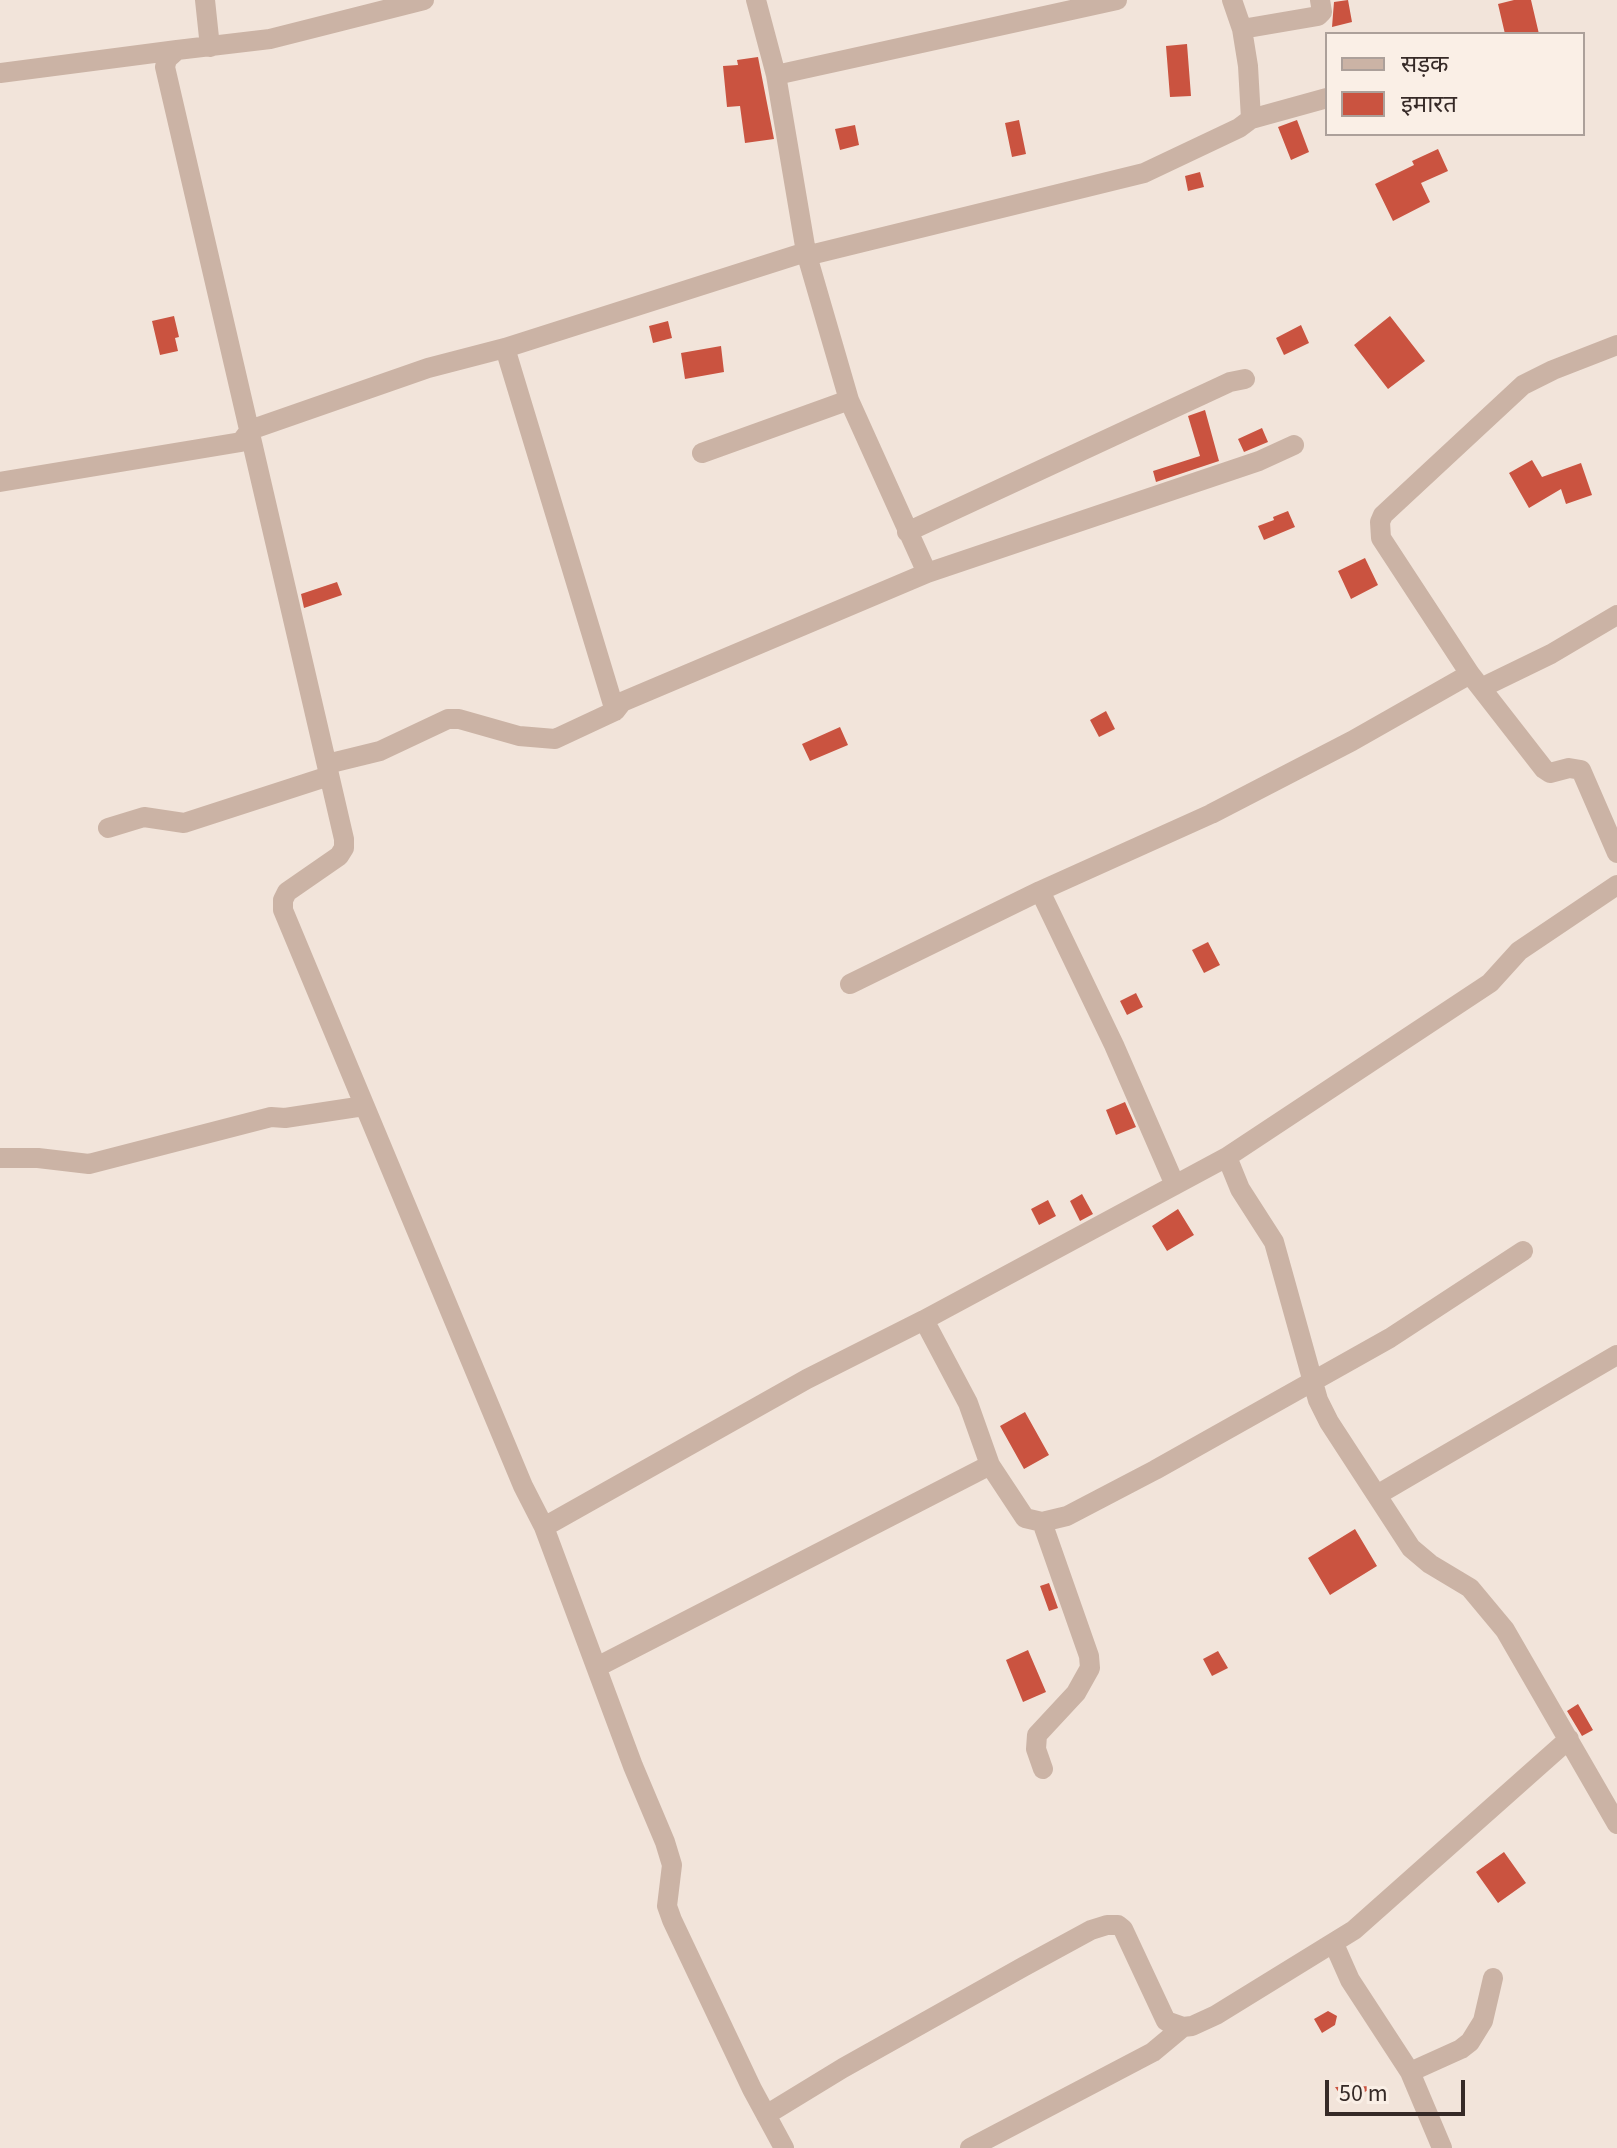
<!DOCTYPE html>
<meta charset="utf-8">
<style>
body{margin:0}
#map{position:relative;width:1617px;height:2148px;overflow:hidden;background:#f2e4da;font-family:"Source Sans 3","Noto Sans Devanagari",sans-serif}
canvas{display:block}
.legend{position:absolute;left:1325px;top:32px;width:260px;height:104px;box-sizing:border-box;background:#faefe6;border:2px solid #aca09a;margin:0;padding:10px 14px;list-style:none;font-size:24px;color:#362a27}
.legend li{display:flex;align-items:center;gap:16px;height:40px}
.legend b{width:40px;border:2px solid #aca09a}
.scale{position:absolute;left:1325px;top:2080px;width:140px;height:36px;box-sizing:border-box;border:4px solid #362a27;border-top:0;padding-left:10px;font-size:24px;line-height:28px;white-space:nowrap;color:#362a27;-webkit-text-stroke:6px #faefe6;paint-order:stroke}
</style>
<div id="map">
<canvas width="1617" height="2148"></canvas>
<ul class="legend">
<li><b style="height:10px;background:#cbb3a5"></b>सड़क</li>
<li><b style="height:22px;background:#ca5340"></b>इमारत</li>
</ul>
<div class="scale">50 m</div>
</div>
<script>
const c = document.querySelector('canvas').getContext('2d');
c.lineJoin = 'round';
function fillPath(path, color) {
  c.fillStyle = color;
  c.fill(path, 'evenodd');
}
function toPath(rows) {
  const path = new Path2D();
  for (const r of rows) {
    path.moveTo(r[0], r[1]);
    for (let i = 2; i < r.length; i += 2) path.lineTo(r[i], r[i + 1]);
  }
  return path;
}
function strokePath(path, color, width, dash) {
  c.strokeStyle = color;
  c.lineWidth = width;
  c.lineCap = dash ? 'butt' : 'round';
  c.setLineDash(dash || []);
  c.stroke(path);
}
fillPath(toPath([
 [1348,0,1352,22,1332,27,1334,2],
 [1514,0,1531,0,1539,34,1505,34,1498,4],
 [1187,44,1191,96,1170,97,1166,46],
 [758,57,774,139,745,143,740,106,727,107,723,66,738,65,737,60],
 [1019,120,1026,154,1012,157,1005,123],
 [1297,120,1309,152,1291,160,1278,127],
 [855,125,859,145,840,150,835,129],
 [1438,149,1448,171,1421,183,1430,202,1393,221,1375,184,1414,165,1412,161],
 [1200,172,1204,187,1188,191,1185,176],
 [174,316,179,337,175,338,178,351,160,355,152,321],
 [1390,316,1425,361,1388,389,1354,345],
 [668,321,672,338,653,343,649,326],
 [1301,325,1309,343,1284,355,1276,338],
 [721,346,724,372,685,379,681,353],
 [1205,410,1219,461,1156,482,1153,471,1200,456,1188,416],
 [1262,428,1268,442,1244,452,1238,439],
 [1532,460,1542,477,1581,463,1592,495,1566,504,1561,489,1529,508,1509,473],
 [1288,511,1295,527,1264,540,1258,526,1274,520,1273,517],
 [1365,558,1378,585,1351,599,1338,571],
 [337,582,342,595,304,608,301,594],
 [1106,711,1115,729,1099,737,1090,720],
 [840,727,848,745,810,761,802,744],
 [1208,942,1220,965,1204,973,1192,950],
 [1136,993,1143,1007,1127,1015,1120,1001],
 [1125,1102,1136,1127,1116,1135,1106,1110],
 [1082,1194,1093,1214,1080,1221,1070,1201],
 [1048,1200,1056,1216,1039,1225,1031,1209],
 [1178,1209,1194,1235,1167,1251,1152,1226],
 [1025,1412,1049,1455,1024,1469,1000,1426],
 [1355,1529,1377,1566,1330,1595,1308,1558],
 [1049,1583,1058,1608,1049,1611,1040,1586],
 [1028,1650,1046,1692,1023,1702,1006,1660],
 [1218,1651,1228,1668,1212,1676,1203,1659],
 [1578,1704,1593,1730,1582,1736,1567,1711],
 [1504,1852,1526,1883,1498,1903,1476,1872],
 [1328,2011,1337,2016,1335,2025,1322,2033,1314,2019],
 [1375,2086,1346,2103,1335,2087]
]), '#ca5340');
strokePath(toPath([
 [205,0,210,47],
 [424,0,270,39,177,50,167,59,165,67,344,839,344,848,339,856,287,892,283,900,283,910,523,1486,544,1527,633,1766,665,1842,672,1865,667,1906,672,1920,752,2089,784,2148],
 [756,0,776,75,806,252,849,400,927,573,1259,461,1294,445],
 [1242,29,1318,16,1322,12,1320,0],
 [0,73,177,50],
 [776,75,1117,0],
 [1251,119,1327,98],
 [806,256,1144,173,1239,128,1251,119,1248,66,1242,29,1232,0],
 [1617,345,1553,370,1523,385,1383,515,1380,522,1381,538,1470,674,1544,769,1550,773,1569,768,1581,770,1617,853],
 [702,453,849,400],
 [0,482,241,442,250,430,428,368,505,348,806,252],
 [907,532,1230,382,1245,379],
 [1481,688,1551,654,1617,615],
 [615,711,622,702,927,573],
 [327,764,380,751,448,719,459,719,519,736,555,739,615,711,505,348],
 [108,828,144,817,184,823,329,776],
 [1040,891,1114,1045,1175,1185],
 [850,984,1040,891,1211,814,1352,741,1470,674],
 [1227,1157,1240,1189,1274,1242,1318,1400,1329,1422,1411,1548,1430,1564,1470,1588,1505,1630,1617,1824],
 [0,1158,38,1158,89,1164,271,1117,285,1118,364,1106],
 [924,1320,968,1403,990,1465,1025,1518,1042,1522,1067,1516,1155,1470,1390,1338,1523,1251],
 [1377,1495,1617,1355],
 [1042,1522,1089,1656,1090,1668,1076,1693,1037,1735,1036,1749,1043,1769],
 [544,1527,807,1379,924,1320,1227,1157,1490,983,1519,951,1617,885],
 [597,1667,990,1465],
 [1334,1944,1350,1980,1410,2072,1442,2148],
 [1410,2072,1461,2049,1470,2042,1483,2021,1493,1978],
 [766,2115,843,2068,1023,1967,1091,1930,1107,1925,1118,1925,1123,1929,1166,2021,1183,2027,1192,2026,1216,2015,1354,1930,1569,1739],
 [970,2148,1153,2052,1183,2027]
]), '#cbb3a5', 20);
</script>
